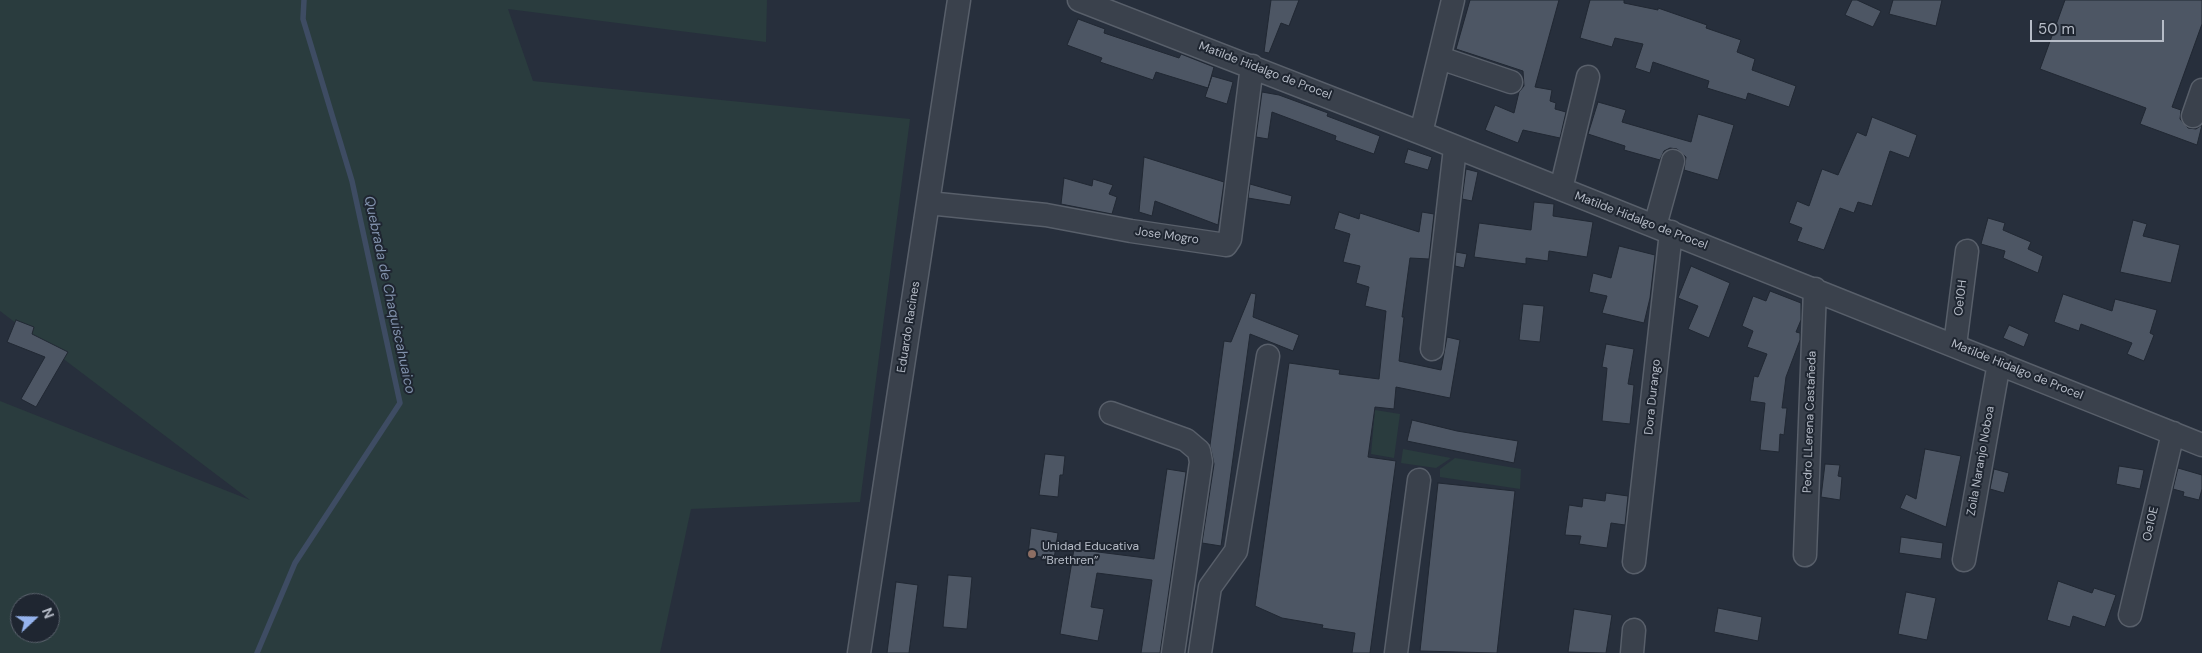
<!DOCTYPE html>
<meta charset="utf-8">
<style>
body{margin:0}
#map{position:relative;width:2202px;height:653px;overflow:hidden;background:#272f3c;font-family:"DM Sans",sans-serif}
canvas{display:block}
.north{position:absolute;left:10px;top:593px;width:50px;height:50px;box-sizing:border-box;background:#1f2631;border:1px solid #5b626d;border-radius:50%;rotate:69deg;font-size:14px;font-weight:700;line-height:20px;text-align:center;color:#b6bcc7}
.north::after{content:'';display:block;margin:auto;width:18px;height:22px;background:#95b3ed;clip-path:polygon(50% 0,100% 100%,50% 72%,0 100%)}
.scale{position:absolute;left:2030px;top:20px;width:134px;height:22px;box-sizing:border-box;border:2px solid #b6bcc7;border-top:0;padding-left:6px;font-size:15px;line-height:18px;white-space:nowrap;color:#b6bcc7;-webkit-text-stroke:4px #1f2631;paint-order:stroke}
</style>
<div id="map">
<canvas width="2202" height="653"></canvas>
<div class="north">N</div>
<div class="scale">50 m</div>
</div>
<script>
const c = document.querySelector('canvas').getContext('2d');
c.lineJoin = 'round';
function fillPath(path, color) {
  c.fillStyle = color;
  c.fill(path, 'evenodd');
}
function toPath(rows) {
  const path = new Path2D();
  for (const r of rows) {
    path.moveTo(r[0], r[1]);
    for (let i = 2; i < r.length; i += 2) path.lineTo(r[i], r[i + 1]);
  }
  return path;
}
function strokePath(path, color, width, dash) {
  c.strokeStyle = color;
  c.lineWidth = width;
  c.lineCap = dash ? 'butt' : 'round';
  c.setLineDash(dash || []);
  c.stroke(path);
}
function drawText(font, color, halo, rows, align = 'center') {
  c.font = font + ' "DM Sans",sans-serif';
  c.lineWidth = 4;
  c.setLineDash([]);
  c.textBaseline = 'middle';
  c.strokeStyle = halo;
  c.fillStyle = color;
  for (const [text, x, y, turn = 0] of rows) {
    c.save();
    c.translate(x, y);
    c.rotate((+turn || 0) * Math.PI / 180);
    c.textAlign = isNaN(turn) ? turn : align;
    if (halo) c.strokeText(text, 0, 0);
    c.fillText(text, 0, 0);
    c.restore();
  }
}
fillPath(toPath([
 [0,0,767,0,766,42,508,9,533,81,910,119,860,502,691,509,660,653,0,653,0,401,250,500,0,311],
 [20,603,50,603,50,633,20,633],
 [1375,410,1400,414,1394,458,1371,454],
 [1403,449,1451,458,1436,468,1401,463],
 [1455,458,1521,469,1520,489,1440,477,1440,469]
]), '#2a3c3e');
strokePath(toPath([
 [257,653,295,563,400,403,352,181,303,19,304,0]
]), '#3e4c63', 5.5);
const building = toPath([
 [1271,0,1299,0,1289,26,1281,23,1269,53,1264,52,1271,0],
 [1470,0,1559,0,1535,87,1552,90,1550,101,1556,103,1555,109,1566,112,1560,138,1523,130,1518,143,1485,130,1495,105,1514,113,1519,92,1524,86,1523,71,1456,49,1470,0],
 [1590,0,1624,0,1624,3,1658,10,1658,8,1707,25,1706,28,1741,40,1737,52,1755,59,1752,70,1796,86,1789,107,1748,93,1746,100,1707,88,1709,81,1653,62,1650,73,1635,68,1643,44,1615,38,1612,47,1580,38,1590,0],
 [1852,0,1857,0,1881,11,1873,27,1845,15,1852,0],
 [1893,0,1942,0,1936,26,1889,14,1893,0],
 [2065,0,2202,0,2202,24,2172,107,2181,110,2180,119,2188,128,2196,129,2202,125,2197,145,2140,124,2146,108,2040,69,2065,0],
 [1078,19,1105,29,1104,33,1179,58,1181,54,1214,67,1208,88,1156,72,1153,80,1100,62,1102,58,1067,45,1078,19],
 [1212,76,1233,82,1227,104,1205,97,1212,76],
 [1262,92,1279,95,1328,113,1327,116,1380,136,1374,154,1335,140,1336,136,1272,112,1268,139,1256,137,1262,92],
 [1598,102,1626,110,1622,122,1691,142,1698,114,1734,125,1718,180,1684,170,1686,157,1677,149,1670,148,1664,151,1660,160,1624,150,1625,146,1588,134,1598,102],
 [1872,117,1917,135,1909,158,1890,151,1872,206,1858,202,1854,213,1840,208,1824,250,1797,241,1802,228,1789,223,1797,201,1809,206,1822,169,1838,175,1857,132,1866,136,1872,117],
 [1408,149,1432,157,1428,170,1404,163,1408,149],
 [1144,157,1224,182,1218,225,1155,201,1152,216,1139,212,1144,157],
 [1466,169,1478,172,1472,201,1462,199,1466,169],
 [1064,178,1092,186,1093,179,1113,185,1109,194,1117,197,1112,214,1061,204,1064,178],
 [1250,184,1292,196,1290,205,1248,198,1250,184],
 [1534,202,1554,204,1553,216,1593,222,1587,257,1549,251,1548,261,1526,258,1526,264,1474,257,1479,223,1531,230,1534,202],
 [1339,212,1359,219,1360,213,1419,232,1422,212,1434,214,1429,259,1410,258,1402,317,1404,317,1399,361,1441,370,1447,337,1460,340,1450,398,1396,387,1394,409,1375,407,1368,457,1396,461,1370,653,1352,653,1355,633,1322,628,1323,625,1282,618,1255,606,1289,363,1340,370,1339,374,1379,379,1386,311,1365,306,1369,287,1356,283,1360,266,1343,262,1350,234,1334,229,1339,212],
 [1988,218,2005,223,2003,230,2031,242,2028,249,2043,256,2038,273,2003,258,2005,251,1981,244,1988,218],
 [2133,220,2147,224,2143,236,2180,245,2171,283,2120,272,2133,220],
 [1619,246,1655,255,1650,298,1644,323,1602,313,1607,296,1589,292,1593,273,1611,278,1619,246],
 [1456,252,1467,254,1464,268,1455,266,1456,252],
 [1691,266,1730,283,1709,338,1688,329,1698,306,1678,298,1691,266],
 [1770,291,1801,303,1801,320,1796,332,1800,333,1800,340,1786,377,1782,408,1787,408,1784,435,1780,434,1779,452,1760,450,1765,403,1750,401,1754,376,1758,377,1767,354,1747,347,1753,331,1742,326,1753,296,1766,301,1770,291],
 [1251,293,1256,294,1253,317,1299,335,1293,351,1250,334,1221,546,1202,543,1214,464,1210,445,1224,341,1231,342,1251,293],
 [2063,294,2112,311,2115,299,2157,310,2150,333,2154,335,2144,361,2127,354,2132,343,2081,324,2079,331,2054,322,2063,294],
 [1523,304,1544,306,1540,342,1519,340,1523,304],
 [16,320,34,327,32,334,68,352,36,407,21,399,45,357,7,342,16,320],
 [2009,325,2029,334,2024,347,2003,338,2009,325],
 [1606,344,1634,349,1628,384,1634,385,1630,424,1602,421,1607,368,1602,367,1606,344],
 [1412,420,1457,431,1518,441,1514,463,1407,441,1412,420],
 [1925,449,1961,456,1946,527,1900,508,1906,494,1916,499,1925,449],
 [1045,454,1065,456,1063,475,1060,475,1058,497,1039,495,1045,454],
 [1825,464,1840,465,1838,476,1842,477,1840,500,1821,497,1825,464],
 [2119,466,2144,470,2140,489,2116,484,2119,466],
 [2178,468,2202,475,2202,489,2199,500,2183,496,2184,492,2173,489,2178,468],
 [1167,469,1186,472,1160,653,1141,653,1152,580,1097,573,1091,607,1104,609,1098,641,1060,634,1074,549,1154,559,1167,469],
 [1994,469,2009,473,2004,493,1990,489,1994,469],
 [1438,483,1515,491,1497,653,1420,651,1438,483],
 [1606,493,1628,496,1625,525,1611,523,1607,548,1579,544,1581,536,1565,535,1569,505,1582,507,1583,498,1605,501,1606,493],
 [1031,528,1058,533,1054,559,1028,555,1031,528],
 [1901,537,1943,543,1941,559,1899,553,1901,537],
 [948,575,972,577,967,629,943,627,948,575],
 [2058,581,2092,593,2094,588,2116,595,2105,627,2073,616,2070,627,2047,620,2058,581],
 [896,582,918,585,909,653,887,653,896,582],
 [1906,592,1936,598,1927,640,1898,634,1906,592],
 [1718,608,1762,617,1758,641,1714,632,1718,608],
 [1574,609,1612,615,1606,653,1568,652,1574,609]
]);
fillPath(building, '#4d5664');
strokePath(building, '#212833', 1);
const minor = toPath([
 [1079,0,1421,133,2202,445],
 [1440,58,1511,82],
 [2193,116,2202,90],
 [1421,133,1453,0],
 [1561,189,1588,77],
 [928,203,1046,215,1131,231,1226,245,1230,239,1252,66],
 [1655,226,1673,161],
 [1955,345,1967,251],
 [1432,349,1455,148],
 [1111,413,1186,440,1199,451,1201,462,1173,653],
 [1805,555,1815,289],
 [1964,560,1999,363],
 [1634,562,1671,232],
 [2130,615,2173,433],
 [859,653,959,0],
 [1200,653,1210,587,1236,551,1268,356],
 [1396,653,1419,480],
 [1632,653,1634,630]
]);
strokePath(minor, '#585f6a', 25);
strokePath(minor, '#3a414c', 22);
for (const [x, y, r, color] of [
 [1032,554,5,"#8d6e63"]
]) {
  const dot = new Path2D();
  dot.arc(x, y, r, 0, 2 * Math.PI);
  c.fillStyle = color;
  c.fill(dot);
  strokePath(dot, '#1f2631', 2);
}
drawText('12px', '#b6bcc7', '#1f2631', [
 ["Matilde Hidalgo de Procel",1265,71,21],
 ["Matilde Hidalgo de Procel",1641,221,21],
 ["Jose Mogro",1167,236,8],
 ["Oe10H",1961,298,-83],
 ["Eduardo Racines",909,327,-81],
 ["Matilde Hidalgo de Procel",2017,370,22],
 ["Dora Durango",1653,397,-84],
 ["Pedro LLerena Castañeda",1810,422,-88],
 ["Zoila Naranjo Noboa",1981,461,-80],
 ["Oe10E",2151,524,-77]
]);
drawText('12px', '#b6bcc7', '#1f2631', [
 ["Unidad Educativa",1042,547],
 ["“Brethren”",1042,561]
], 'left');
drawText('italic 14px', '#8191ac', '#1f2631', [
 ["Quebrada de Chaquiscahuaico",389,295,78]
]);
</script>
